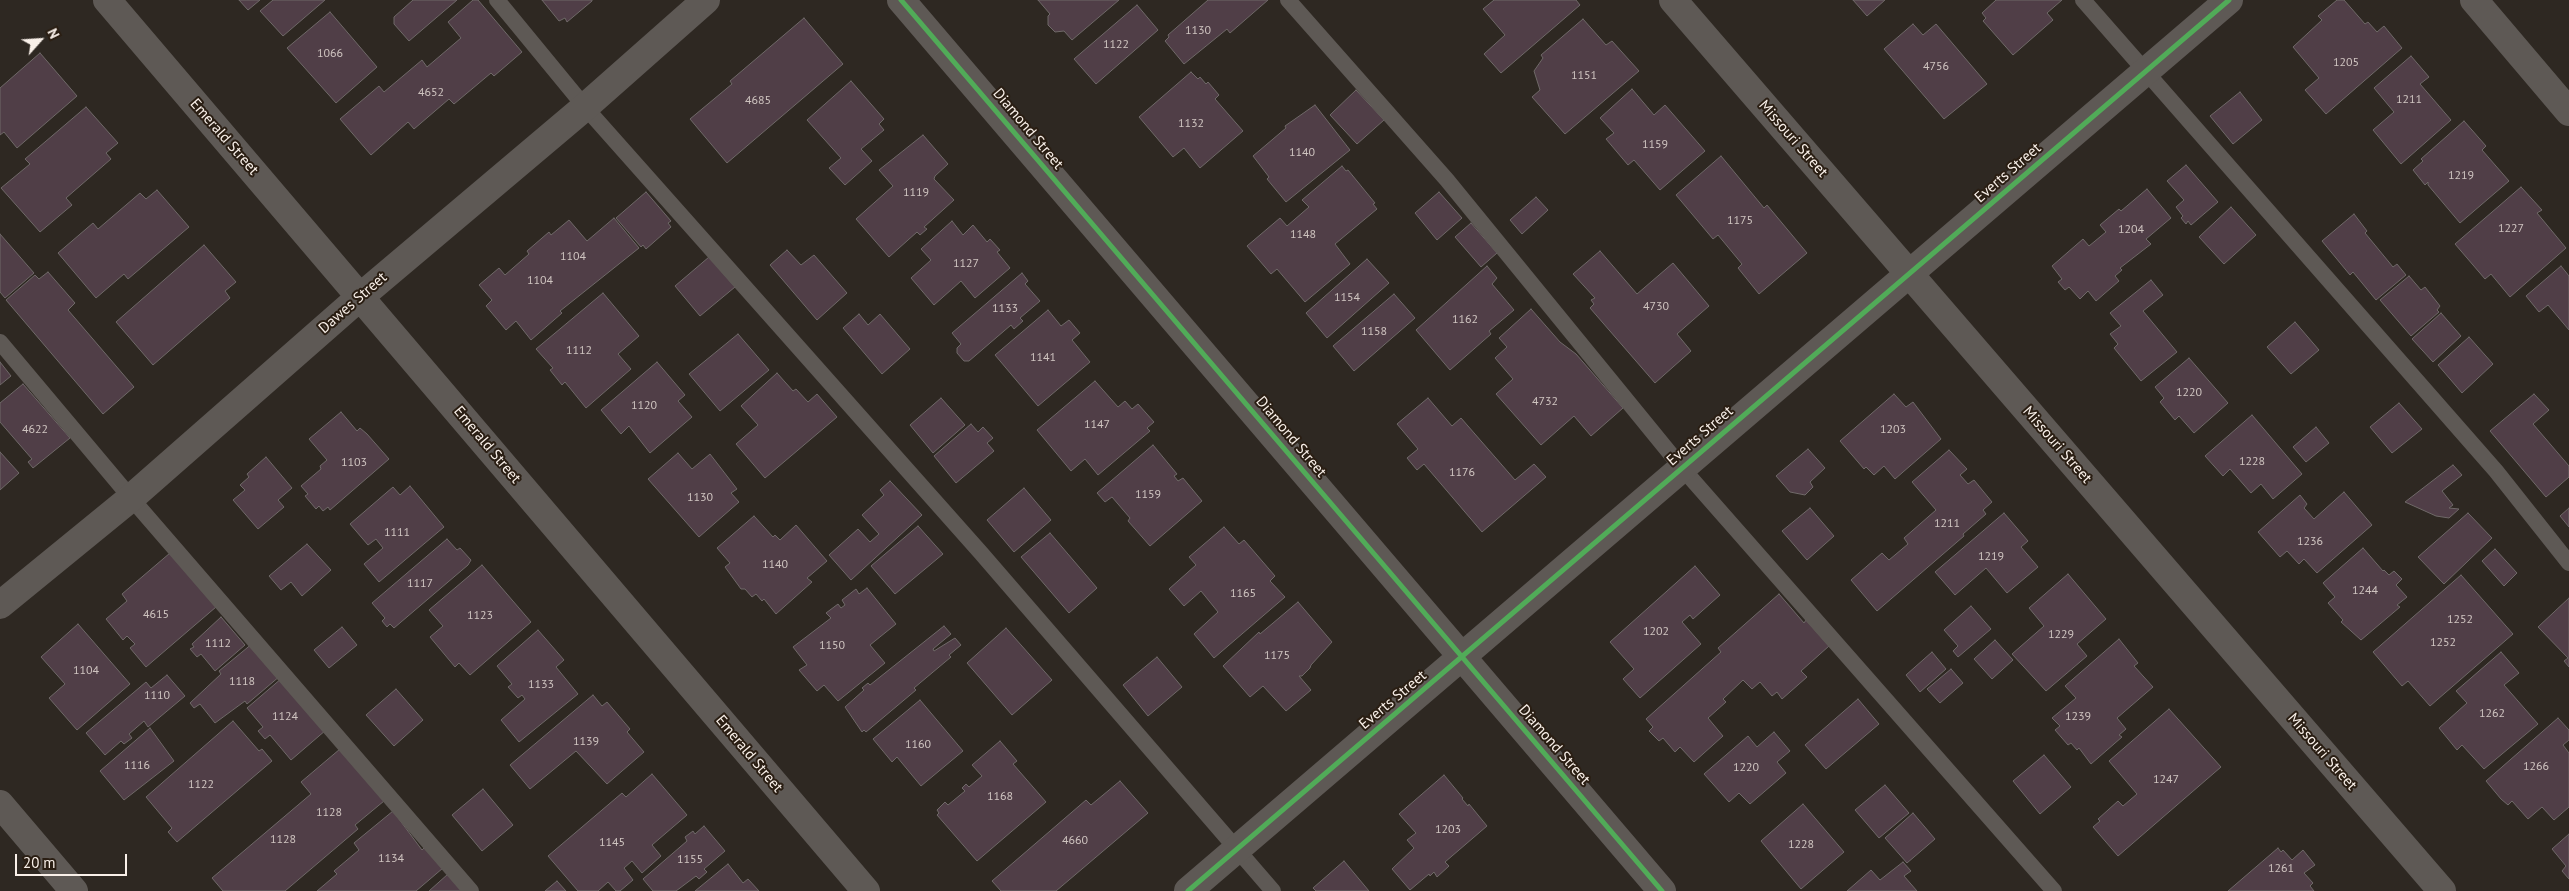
<!DOCTYPE html>
<style>
body{margin:0}
#map{position:relative;width:2569px;height:891px;overflow:hidden;background:#2e2822;font-family:"PT Sans",sans-serif}
canvas{display:block}
.north{position:absolute;left:15px;top:15px;width:50px;height:50px;-webkit-text-stroke:4px #2a1e13;paint-order:stroke;rotate:64deg;font-size:14px;font-weight:700;line-height:20px;text-align:center;color:#f9f0e9}
.north::after{content:'';display:block;margin:auto;width:18px;height:22px;background:#f9f0e9;clip-path:polygon(50% 0,100% 100%,50% 72%,0 100%)}
.scale{position:absolute;left:15px;top:854px;width:112px;height:22px;box-sizing:border-box;border:2px solid #f9f0e9;border-top:0;padding-left:6px;font-size:15px;line-height:18px;white-space:nowrap;color:#f9f0e9;-webkit-text-stroke:4px #2a1e13;paint-order:stroke}
</style>
<div id="map">
<canvas width="2569" height="891"></canvas>
<div class="north">N</div>
<div class="scale">20 m</div>
</div>
<script>
const c = document.querySelector('canvas').getContext('2d');
c.lineJoin = 'round';
function fillPath(path, color) {
  c.fillStyle = color;
  c.fill(path, 'evenodd');
}
function toPath(rows) {
  const path = new Path2D();
  for (const r of rows) {
    path.moveTo(r[0], r[1]);
    for (let i = 2; i < r.length; i += 2) path.lineTo(r[i], r[i + 1]);
  }
  return path;
}
function strokePath(path, color, width, dash) {
  c.strokeStyle = color;
  c.lineWidth = width;
  c.lineCap = dash ? 'butt' : 'round';
  c.setLineDash(dash || []);
  c.stroke(path);
}
function drawText(font, color, halo, rows, align = 'center') {
  c.font = font + ' "PT Sans",sans-serif';
  c.lineWidth = 4;
  c.setLineDash([]);
  c.textBaseline = 'middle';
  c.strokeStyle = halo;
  c.fillStyle = color;
  for (const [text, x, y, turn = 0] of rows) {
    c.save();
    c.translate(x, y);
    c.rotate((+turn || 0) * Math.PI / 180);
    c.textAlign = isNaN(turn) ? turn : align;
    if (halo) c.strokeText(text, 0, 0);
    c.fillText(text, 0, 0);
    c.restore();
  }
}
const building = toPath([
 [239,0,260,0,248,10,239,0],
 [273,0,325,0,283,36,260,11,273,0],
 [413,0,457,0,409,41,394,24,394,17,413,0],
 [473,0,478,0,522,52,494,76,491,73,454,104,449,99,414,129,408,122,371,155,340,119,379,86,384,92,422,60,427,67,461,38,448,22,473,0],
 [542,0,592,0,592,1,567,22,565,18,559,21,542,0],
 [1038,0,1119,0,1072,40,1064,31,1055,32,1048,25,1048,16,1050,14,1038,0],
 [1208,0,1268,0,1230,33,1227,29,1184,64,1165,41,1169,37,1168,35,1208,0],
 [1494,0,1576,0,1580,5,1501,73,1484,54,1505,35,1483,9,1494,0],
 [1853,0,1885,0,1867,16,1853,0],
 [1996,0,2062,0,2047,13,2053,20,2013,55,1983,21,1986,18,1982,13,1996,0],
 [2337,0,2344,0,2365,24,2368,22,2377,32,2384,26,2402,48,2326,114,2305,90,2319,78,2293,47,2322,20,2318,16,2337,0],
 [1137,5,1158,30,1096,84,1074,59,1137,5],
 [330,12,377,67,336,103,287,48,330,12],
 [804,18,843,64,727,163,690,119,732,84,730,81,804,18],
 [1583,19,1606,45,1612,41,1639,71,1565,134,1532,97,1540,90,1534,71,1543,58,1541,55,1583,19],
 [1913,24,1923,35,1936,24,1987,84,1944,119,1884,49,1913,24],
 [40,53,77,96,17,148,4,132,0,135,0,88,40,53],
 [2411,56,2429,77,2420,84,2451,120,2401,164,2373,130,2394,112,2374,88,2411,56],
 [1191,72,1198,79,1200,77,1206,84,1208,82,1219,95,1215,99,1243,131,1200,168,1184,148,1173,157,1139,117,1191,72],
 [851,81,884,119,879,124,884,130,861,149,872,161,845,185,829,168,841,158,807,120,851,81],
 [1632,89,1654,115,1665,105,1705,151,1660,190,1634,160,1628,165,1606,139,1614,133,1600,118,1632,89],
 [1356,90,1384,120,1357,144,1330,115,1356,90],
 [2240,92,2262,120,2233,144,2210,116,2240,92],
 [1315,105,1350,150,1286,202,1267,179,1269,177,1253,156,1286,128,1285,126,1315,105],
 [86,107,118,143,106,153,111,159,66,198,72,205,40,232,1,188,30,164,25,159,86,107],
 [2464,121,2486,146,2482,150,2509,181,2460,223,2428,185,2428,182,2425,185,2413,170,2423,161,2421,159,2464,121],
 [923,135,948,164,935,176,934,179,954,200,924,227,927,229,920,235,917,232,889,257,856,219,893,186,879,170,923,135],
 [1721,156,1764,208,1767,205,1807,253,1759,294,1738,268,1742,264,1718,235,1713,239,1676,195,1721,156],
 [2186,165,2218,202,2191,225,2188,221,2186,224,2181,218,2183,216,2176,207,2184,200,2167,181,2186,165],
 [1342,166,1346,171,1348,170,1375,203,1373,204,1377,209,1335,244,1350,264,1305,302,1277,269,1271,274,1247,246,1280,218,1287,226,1309,207,1302,200,1342,166],
 [2521,187,2542,210,2537,213,2566,248,2510,297,2491,274,2485,279,2455,244,2521,187],
 [2147,189,2171,218,2146,239,2151,244,2120,268,2122,270,2115,276,2119,281,2096,301,2088,291,2080,299,2069,287,2065,290,2058,282,2062,279,2052,266,2083,239,2089,246,2106,232,2100,225,2119,209,2121,211,2147,189],
 [157,190,189,227,128,279,124,274,96,298,58,253,93,223,98,229,140,193,146,199,157,190],
 [646,192,671,221,668,223,671,227,646,249,643,245,641,247,616,218,646,192],
 [1439,192,1462,218,1437,240,1415,213,1439,192],
 [1536,197,1548,210,1522,234,1510,220,1536,197],
 [2231,207,2256,235,2224,264,2199,237,2231,207],
 [2354,214,2367,231,2365,233,2393,267,2397,264,2406,275,2376,300,2353,272,2350,275,2322,241,2354,214],
 [614,218,639,248,560,311,562,313,531,340,516,321,506,330,486,306,492,300,479,285,499,268,505,275,529,254,527,251,549,232,551,235,569,220,587,241,614,218],
 [952,221,963,235,973,225,987,242,990,239,1000,250,997,252,1010,268,975,298,961,281,934,305,911,278,931,260,921,249,952,221],
 [1471,223,1497,253,1481,267,1455,237,1471,223],
 [0,234,34,273,5,298,0,292,0,234],
 [204,245,236,282,225,291,230,298,153,365,116,322,204,245],
 [787,250,801,265,814,255,847,293,817,320,770,265,787,250],
 [1600,251,1637,294,1673,263,1709,306,1677,334,1691,351,1655,383,1590,308,1594,304,1591,300,1595,298,1573,274,1600,251],
 [709,257,735,287,700,316,675,286,709,257],
 [1367,259,1389,283,1327,338,1306,313,1367,259],
 [1487,266,1497,278,1492,284,1514,310,1489,331,1491,334,1450,370,1416,330,1487,266],
 [2561,266,2569,276,2569,330,2548,305,2539,312,2526,296,2561,266],
 [48,272,75,303,68,310,134,387,103,414,6,300,35,275,39,279,48,272],
 [1022,273,1028,281,1025,284,1040,301,1020,318,1023,321,1014,329,1011,325,969,361,964,361,957,353,957,348,961,344,952,333,1022,273],
 [2409,276,2421,290,2425,287,2440,306,2437,310,2439,312,2411,336,2380,300,2409,276],
 [2151,280,2163,295,2143,311,2177,352,2141,381,2114,348,2118,344,2110,334,2121,326,2110,313,2151,280],
 [603,293,639,336,618,354,631,369,586,408,565,382,562,385,550,370,553,368,536,349,603,293],
 [1394,294,1415,318,1354,371,1333,346,1394,294],
 [1531,309,1560,342,1576,354,1623,408,1591,436,1574,416,1541,445,1496,394,1513,379,1495,358,1507,347,1499,338,1531,309],
 [1048,310,1061,326,1069,320,1080,333,1072,340,1090,362,1038,406,995,355,1048,310],
 [2441,313,2461,336,2433,362,2412,339,2441,313],
 [859,314,868,325,880,314,910,349,882,374,843,328,859,314],
 [2295,322,2319,350,2291,374,2267,347,2295,322],
 [738,334,769,370,720,411,689,374,738,334],
 [2469,337,2493,364,2462,393,2438,365,2469,337],
 [2189,358,2228,403,2194,433,2179,416,2175,420,2160,402,2164,398,2155,387,2189,358],
 [0,362,11,376,0,385,0,362],
 [657,362,685,395,678,401,692,417,650,453,629,426,621,434,601,410,657,362],
 [777,373,793,391,796,389,808,402,817,394,837,417,765,478,736,444,758,425,741,406,777,373],
 [1095,381,1118,407,1125,401,1132,409,1138,404,1154,422,1147,428,1150,431,1098,475,1085,459,1071,471,1037,430,1095,381],
 [23,384,70,438,33,468,28,462,32,459,0,422,0,403,23,384],
 [1894,394,1906,407,1913,402,1941,439,1895,479,1884,466,1874,475,1866,467,1864,469,1840,441,1894,394],
 [2534,394,2549,410,2533,424,2569,466,2569,477,2546,497,2490,431,2534,394],
 [941,398,965,425,933,453,910,425,941,398],
 [1428,398,1452,426,1461,418,1515,480,1534,464,1546,477,1482,532,1424,464,1417,470,1407,458,1418,449,1397,424,1428,398],
 [2399,403,2422,429,2392,453,2370,427,2399,403],
 [341,412,357,431,360,428,367,434,389,459,330,510,328,507,323,511,319,506,316,509,305,496,308,494,301,486,321,469,320,466,327,460,309,439,341,412],
 [2252,415,2302,474,2273,499,2261,484,2251,493,2230,469,2223,476,2205,456,2252,415],
 [971,424,978,432,983,427,993,438,987,443,994,451,956,483,934,456,971,424],
 [2316,427,2329,443,2306,462,2293,447,2316,427],
 [1153,445,1177,474,1174,476,1178,481,1183,478,1202,501,1150,546,1128,521,1130,518,1112,497,1105,502,1097,493,1153,445],
 [1808,449,1825,468,1810,482,1813,487,1805,495,1790,492,1776,476,1808,449],
 [1949,450,1967,469,1960,475,1968,484,1974,480,1992,502,1983,510,1986,514,1963,534,1964,536,1877,611,1851,580,1882,553,1889,560,1908,544,1904,538,1936,510,1912,482,1949,450],
 [0,452,19,473,0,490,0,452],
 [678,453,692,469,710,454,737,489,731,493,739,502,699,537,648,479,678,453],
 [266,457,292,488,278,500,284,507,258,529,233,500,245,490,240,485,249,477,247,474,266,457],
 [2453,465,2462,475,2442,491,2453,505,2449,508,2459,509,2449,518,2436,516,2405,502,2453,465],
 [890,481,922,515,851,580,829,555,858,529,870,542,879,534,862,515,884,495,880,490,890,481],
 [410,486,444,527,379,582,364,564,383,548,376,539,368,545,350,524,393,487,400,495,410,486],
 [1024,488,1051,520,1014,552,987,520,1024,488],
 [2344,492,2372,525,2317,573,2304,559,2299,564,2287,551,2280,557,2258,532,2300,495,2307,504,2304,508,2314,519,2344,492],
 [1810,508,1834,536,1807,560,1782,531,1810,508],
 [2569,508,2569,527,2560,516,2569,508],
 [2004,513,2028,541,2021,547,2038,567,2007,593,1986,568,1955,595,1935,572,2004,513],
 [2468,513,2492,538,2444,584,2418,557,2468,513],
 [754,516,773,537,775,535,780,540,796,525,827,561,807,578,812,582,776,614,764,599,762,601,756,594,752,597,745,589,741,589,725,567,730,563,717,548,754,516],
 [918,526,943,554,895,594,871,566,918,526],
 [1224,527,1239,544,1244,540,1275,576,1270,581,1285,597,1214,658,1194,634,1218,612,1201,591,1184,606,1169,589,1196,565,1189,557,1224,527],
 [1050,533,1097,588,1069,613,1021,557,1050,533],
 [447,539,457,550,460,548,471,560,468,565,394,628,390,624,387,627,382,621,385,618,372,603,447,539],
 [307,544,331,570,302,596,291,582,281,590,269,576,307,544],
 [2363,548,2383,571,2384,570,2389,575,2394,571,2402,579,2396,585,2407,597,2397,605,2400,607,2361,640,2341,622,2343,620,2328,603,2335,597,2323,583,2363,548],
 [2495,549,2517,573,2504,586,2482,561,2495,549],
 [170,553,216,607,146,667,130,648,135,644,127,636,123,640,106,619,127,601,122,594,170,553],
 [482,565,531,622,470,675,459,663,455,667,430,637,443,626,429,610,482,565],
 [1695,566,1720,595,1693,619,1690,615,1682,622,1701,644,1640,698,1623,679,1634,669,1610,642,1695,566],
 [2068,574,2106,619,2077,644,2087,656,2046,691,2012,654,2044,626,2029,608,2068,574],
 [2461,575,2513,634,2430,706,2408,681,2402,686,2373,652,2461,575],
 [867,588,896,624,870,645,885,663,838,701,824,685,817,691,799,670,807,665,793,647,831,618,826,613,838,604,841,608,845,605,842,600,856,589,859,594,867,588],
 [1779,594,1804,623,1806,620,1829,646,1801,671,1807,677,1782,699,1777,692,1772,696,1760,682,1752,689,1743,680,1723,699,1726,702,1708,718,1723,736,1694,762,1680,747,1675,752,1663,738,1659,741,1649,731,1653,727,1646,719,1721,652,1718,648,1779,594],
 [2569,598,2569,667,2564,661,2568,658,2538,627,2569,598],
 [1298,602,1332,642,1311,665,1310,668,1302,676,1299,676,1311,690,1286,711,1263,686,1250,697,1223,666,1259,632,1260,634,1298,602],
 [1971,606,1991,629,1958,657,1953,651,1958,646,1944,630,1971,606],
 [221,617,245,645,215,671,201,654,197,657,190,649,194,647,192,644,221,617],
 [78,624,130,684,77,730,49,698,65,684,41,657,78,624],
 [944,626,951,634,933,649,934,651,955,638,961,645,949,655,951,657,914,688,916,690,866,732,864,730,862,732,845,707,864,690,862,688,868,683,870,685,944,626],
 [342,627,357,645,329,668,314,650,342,627],
 [1006,628,1052,680,1012,715,967,663,1006,628],
 [538,630,564,660,556,667,578,694,519,742,501,720,525,699,522,695,518,698,508,687,512,684,497,666,538,630],
 [2119,639,2138,663,2134,666,2153,687,2117,718,2126,729,2119,735,2122,737,2091,764,2079,748,2077,750,2071,743,2068,745,2055,730,2060,726,2052,718,2076,698,2065,686,2119,639],
 [1995,640,2013,660,1992,679,1974,659,1995,640],
 [253,643,280,676,247,704,245,701,215,723,200,704,194,708,190,703,221,674,219,671,253,643],
 [1932,652,1946,669,1920,692,1906,675,1932,652],
 [2501,652,2519,673,2504,685,2538,724,2484,769,2462,745,2457,750,2439,728,2467,703,2456,691,2501,652],
 [1157,657,1182,687,1148,716,1123,685,1157,657],
 [1951,669,1963,683,1940,703,1927,689,1951,669],
 [167,675,185,696,148,727,144,721,129,734,132,738,124,744,121,741,105,755,86,733,146,682,151,688,167,675],
 [282,678,326,730,291,760,270,735,265,739,258,731,263,727,247,708,282,678],
 [396,689,423,720,394,746,366,715,396,689],
 [593,695,602,706,607,702,630,729,627,732,644,752,607,784,576,751,530,789,510,765,593,695],
 [1858,699,1879,724,1826,769,1805,745,1858,699],
 [920,700,963,751,921,786,897,757,892,762,873,739,920,700],
 [2169,709,2221,767,2118,856,2093,827,2100,821,2098,819,2118,801,2123,806,2137,794,2109,761,2169,709],
 [2558,718,2569,730,2569,740,2563,745,2569,753,2569,807,2554,820,2542,807,2528,819,2512,801,2508,805,2501,799,2486,781,2558,718],
 [233,721,259,751,262,749,272,761,177,842,168,832,172,828,146,797,233,721],
 [150,728,174,761,124,800,100,771,150,728],
 [1774,732,1790,751,1777,762,1786,773,1750,804,1739,793,1729,802,1704,774,1748,736,1757,747,1774,732],
 [1000,741,1017,761,1013,764,1046,802,977,861,937,815,939,813,937,810,945,802,948,805,965,791,962,788,966,784,969,787,982,776,972,765,1000,741],
 [340,749,384,801,355,825,358,829,285,891,223,891,212,878,311,794,301,782,340,749],
 [2044,755,2071,787,2040,814,2013,781,2044,755],
 [652,774,687,815,652,845,661,856,642,873,632,861,624,868,633,880,620,891,616,891,608,882,598,891,578,891,548,856,622,793,626,797,652,774],
 [1444,775,1463,798,1462,799,1468,806,1469,804,1487,826,1445,862,1449,866,1437,877,1434,872,1430,876,1429,874,1410,890,1392,869,1414,848,1407,840,1416,833,1399,814,1444,775],
 [1120,781,1148,813,1056,891,1001,891,992,881,1086,800,1091,805,1120,781],
 [1885,785,1909,813,1879,838,1855,810,1885,785],
 [483,789,513,825,482,851,452,815,483,789],
 [1803,804,1844,852,1801,889,1761,841,1803,804],
 [393,811,422,850,425,847,443,868,416,891,317,891,337,874,334,871,359,850,354,843,393,811],
 [1913,813,1935,839,1907,863,1885,838,1913,813],
 [704,826,725,851,704,869,707,872,699,879,696,876,676,891,653,891,643,879,687,841,685,837,693,831,695,834,704,826],
 [2569,834,2569,879,2562,871,2566,866,2552,849,2569,834],
 [2278,848,2281,852,2283,850,2292,860,2303,850,2315,865,2304,873,2313,883,2310,886,2314,891,2228,891,2278,848],
 [1344,861,1369,891,1316,891,1313,888,1344,861],
 [1903,862,1911,871,1904,876,1917,891,1847,891,1871,870,1880,880,1903,862],
 [728,864,743,883,748,879,759,891,695,891,728,864],
 [448,874,463,891,429,891,448,874],
 [557,881,566,891,545,891,557,881]
]);
fillPath(building, '#503e47');
strokePath(building, '#6f6968', 1);
strokePath(toPath([
 [497,0,585,107,981,553,1273,891],
 [1288,0,1447,180,1682,468,2054,891],
 [2083,0,2496,471,2569,563],
 [0,342,131,498,471,891]
]), '#5e5955', 16);
strokePath(toPath([
 [107,0,866,891],
 [901,0,1662,891],
 [1673,0,2442,891],
 [2474,0,2569,112],
 [0,605,131,498,360,297,585,107,706,0],
 [0,804,74,891],
 [1188,891,2229,0]
]), '#5e5955', 28);
strokePath(toPath([
 [901,0,1662,891],
 [1188,891,2229,0]
]), '#51ab58', 5);
drawText('12px', '#cfc4c0', null, [
 ["1130",1198,31],
 ["1122",1116,45],
 ["1066",330,54],
 ["1205",2346,63],
 ["4756",1936,67],
 ["1151",1584,76],
 ["4652",431,93],
 ["1211",2409,100],
 ["4685",758,101],
 ["1132",1191,124],
 ["1159",1655,145],
 ["1140",1302,153],
 ["1219",2461,176],
 ["1119",916,193],
 ["1175",1740,221],
 ["1227",2511,229],
 ["1204",2131,230],
 ["1148",1303,235],
 ["1104",573,257],
 ["1127",966,264],
 ["1104",540,281],
 ["1154",1347,298],
 ["4730",1656,307],
 ["1133",1005,309],
 ["1162",1465,320],
 ["1158",1374,332],
 ["1112",579,351],
 ["1141",1043,358],
 ["1220",2189,393],
 ["4732",1545,402],
 ["1120",644,406],
 ["1147",1097,425],
 ["4622",35,430],
 ["1203",1893,430],
 ["1228",2252,462],
 ["1103",354,463],
 ["1176",1462,473],
 ["1159",1148,495],
 ["1130",700,498],
 ["1211",1947,524],
 ["1111",397,533],
 ["1236",2310,542],
 ["1219",1991,557],
 ["1140",775,565],
 ["1117",420,584],
 ["1244",2365,591],
 ["1165",1243,594],
 ["4615",156,615],
 ["1123",480,616],
 ["1252",2460,620],
 ["1202",1656,632],
 ["1229",2061,635],
 ["1252",2443,643],
 ["1112",218,644],
 ["1150",832,646],
 ["1175",1277,656],
 ["1104",86,671],
 ["1118",242,682],
 ["1133",541,685],
 ["1110",157,696],
 ["1262",2492,714],
 ["1124",285,717],
 ["1239",2078,717],
 ["1139",586,742],
 ["1160",918,745],
 ["1116",137,766],
 ["1266",2536,767],
 ["1220",1746,768],
 ["1247",2166,780],
 ["1122",201,785],
 ["1168",1000,797],
 ["1128",329,813],
 ["1203",1448,830],
 ["1128",283,840],
 ["4660",1075,841],
 ["1145",612,843],
 ["1228",1801,845],
 ["1134",391,859],
 ["1155",690,860],
 ["1261",2281,869]
]);
drawText('15px', '#f9f0e9', '#2a1e13', [
 ["Diamond Street",1028,129,50],
 ["Emerald Street",224,137,49],
 ["Missouri Street",1793,139,49],
 ["Everts Street",2008,173,-41],
 ["Dawes Street",353,303,-41],
 ["Everts Street",1700,436,-41],
 ["Diamond Street",1291,437,50],
 ["Emerald Street",487,445,50],
 ["Missouri Street",2057,445,49],
 ["Everts Street",1393,700,-40],
 ["Diamond Street",1554,745,49],
 ["Missouri Street",2322,752,49],
 ["Emerald Street",749,754,50]
]);
</script>
